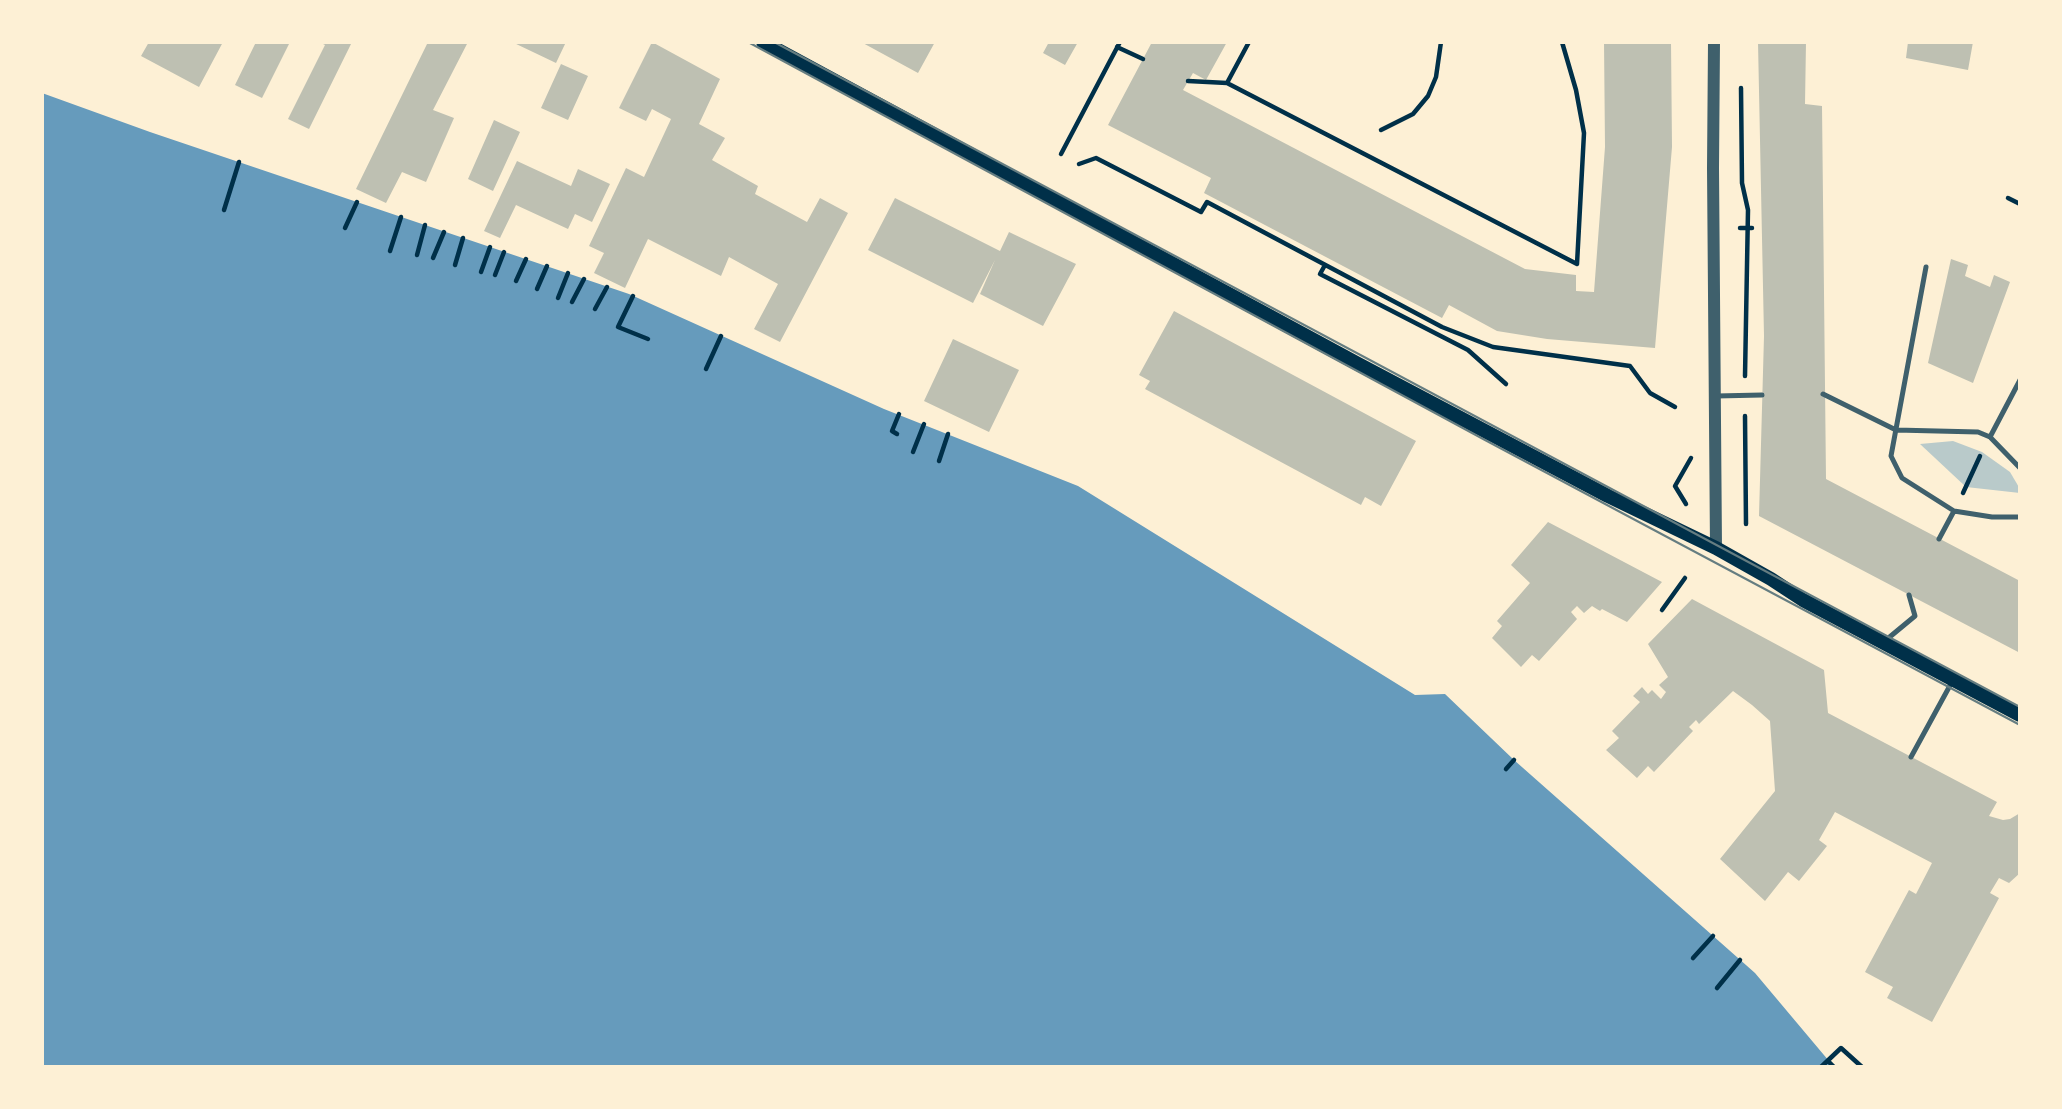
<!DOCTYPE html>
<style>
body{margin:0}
#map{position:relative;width:2062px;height:1109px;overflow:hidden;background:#fdf0d5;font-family:"Source Sans 3",sans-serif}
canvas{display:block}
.frame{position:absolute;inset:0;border:44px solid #fdf0d5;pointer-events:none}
</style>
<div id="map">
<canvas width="2062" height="1109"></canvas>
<div class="frame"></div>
</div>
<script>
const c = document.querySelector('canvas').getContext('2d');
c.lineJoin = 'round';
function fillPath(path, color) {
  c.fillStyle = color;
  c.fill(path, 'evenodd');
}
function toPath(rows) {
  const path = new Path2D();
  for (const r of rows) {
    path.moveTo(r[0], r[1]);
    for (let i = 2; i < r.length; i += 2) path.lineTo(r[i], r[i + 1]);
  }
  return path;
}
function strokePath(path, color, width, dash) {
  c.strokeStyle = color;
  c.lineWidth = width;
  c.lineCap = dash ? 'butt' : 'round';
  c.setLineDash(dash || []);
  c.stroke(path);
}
fillPath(toPath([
 [1953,441,1982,452,2010,472,2020,489,2020,493,1966,487,1920,444]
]), '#b9caca');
fillPath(toPath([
 [42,93,150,132,629,294,884,409,1078,486,1415,695,1445,694,1514,760,1755,973,1834,1067,42,1067]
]), '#669bbc');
fillPath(toPath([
 [149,42,223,42,199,87,141,56],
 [256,42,290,42,262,98,235,85],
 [319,42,352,42,309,129,288,119,325,45],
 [428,42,468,42,433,110,454,118,426,182,402,172,386,203,356,189],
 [512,42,566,42,556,63],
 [652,42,720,79,699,124,725,138,712,160,758,186,755,194,807,222,820,198,848,213,780,342,754,329,778,284,729,257,721,276,648,239,625,288,594,273,604,253,589,246,626,168,644,177,671,119,652,109,646,121,619,108],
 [861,42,935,42,918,73],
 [1049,42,1078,42,1065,65,1043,53],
 [1152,42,1227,42,1206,80,1193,73,1183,90,1525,269,1576,275,1576,291,1594,292,1605,147,1604,42,1671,42,1672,147,1655,348,1547,339,1497,331,1449,305,1442,318,1204,193,1211,178,1108,125],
 [1758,42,1806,42,1805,104,1822,106,1826,479,2020,581,2020,653,1759,516,1764,336],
 [1908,42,1973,42,1968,70,1906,58],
 [561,64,588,76,568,120,541,108],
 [494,120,520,132,493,191,468,179],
 [517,161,571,186,578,169,610,184,592,222,575,214,568,229,516,205,500,238,484,231],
 [895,198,1000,251,1009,232,1076,264,1043,326,980,294,995,260,973,303,868,250],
 [1951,259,1968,265,1965,276,1990,287,1994,275,2010,282,1973,383,1928,363],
 [1174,311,1416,441,1381,506,1365,497,1361,505,1145,389,1150,381,1139,375],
 [953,339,1019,370,989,432,924,401],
 [1548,522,1662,582,1627,622,1602,609,1600,611,1592,606,1584,613,1577,606,1571,612,1577,619,1539,661,1532,655,1521,667,1492,638,1502,626,1497,621,1530,583,1511,565],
 [1692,599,1824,670,1828,713,1997,802,1989,816,2003,820,2010,819,2020,813,2020,873,2009,883,1999,878,1990,893,1999,898,1932,1022,1887,998,1893,987,1865,972,1909,890,1916,894,1932,863,1835,812,1819,840,1827,846,1799,881,1788,872,1765,901,1720,859,1775,791,1770,721,1752,705,1733,691,1699,724,1696,720,1689,727,1693,731,1654,772,1648,766,1637,778,1606,750,1619,738,1612,731,1640,702,1633,696,1642,687,1648,694,1652,690,1661,699,1666,692,1659,685,1668,677,1648,644]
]), '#bec0b2');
strokePath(toPath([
 [1117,47,1143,59],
 [1188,81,1227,83,1577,264,1584,133,1576,90,1562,42],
 [1227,83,1249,42],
 [1741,88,1742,183,1748,210,1745,376],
 [1381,130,1413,114,1428,96,1436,77,1441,42],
 [1061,154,1120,42],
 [1079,164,1096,158,1201,212,1207,202,1442,327,1493,347,1630,366,1650,393,1675,407],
 [2008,198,2020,204],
 [224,210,239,162],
 [345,228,357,202],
 [1740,228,1752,228],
 [390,251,401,217],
 [417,255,425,225],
 [433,258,444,232],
 [455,265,463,238],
 [1325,265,1320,274,1468,350,1506,384],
 [481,272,490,247],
 [495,275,504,252],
 [516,281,526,259],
 [537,289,547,266],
 [633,296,618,327,648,339],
 [558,298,568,273],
 [572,302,584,279],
 [595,309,607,287],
 [706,369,721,336],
 [1745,416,1746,524],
 [897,434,892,431,899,414],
 [913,452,924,424],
 [939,461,948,434],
 [1963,493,1980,456],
 [1686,504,1675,486,1691,458],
 [1662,610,1685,578],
 [1506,769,1514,760],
 [1693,958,1713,936],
 [1717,988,1740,960],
 [1828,1061,1834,1067],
 [1821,1067,1841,1048,1862,1067]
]), '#003049', 4.5);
strokePath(toPath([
 [1926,267,1891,456,1902,478,1954,511,1992,517,2020,517],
 [1823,394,1896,430,1978,432,1990,437,2020,468],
 [1716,396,1762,395],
 [1990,437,2020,380],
 [1939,539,1954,511],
 [1886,640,1915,616,1909,595],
 [1911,757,1953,680]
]), '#3f606c', 5);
strokePath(toPath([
 [1714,42,1713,168,1716,548]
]), '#3f606c', 12);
strokePath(toPath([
 [763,42,1358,364,1608,496,1716,548,1771,579,1803,600,2020,715]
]), '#003049', 14);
strokePath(toPath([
 [748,42,1485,440,2020,725],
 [774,42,2020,707]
]), '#657d81', 2);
</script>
